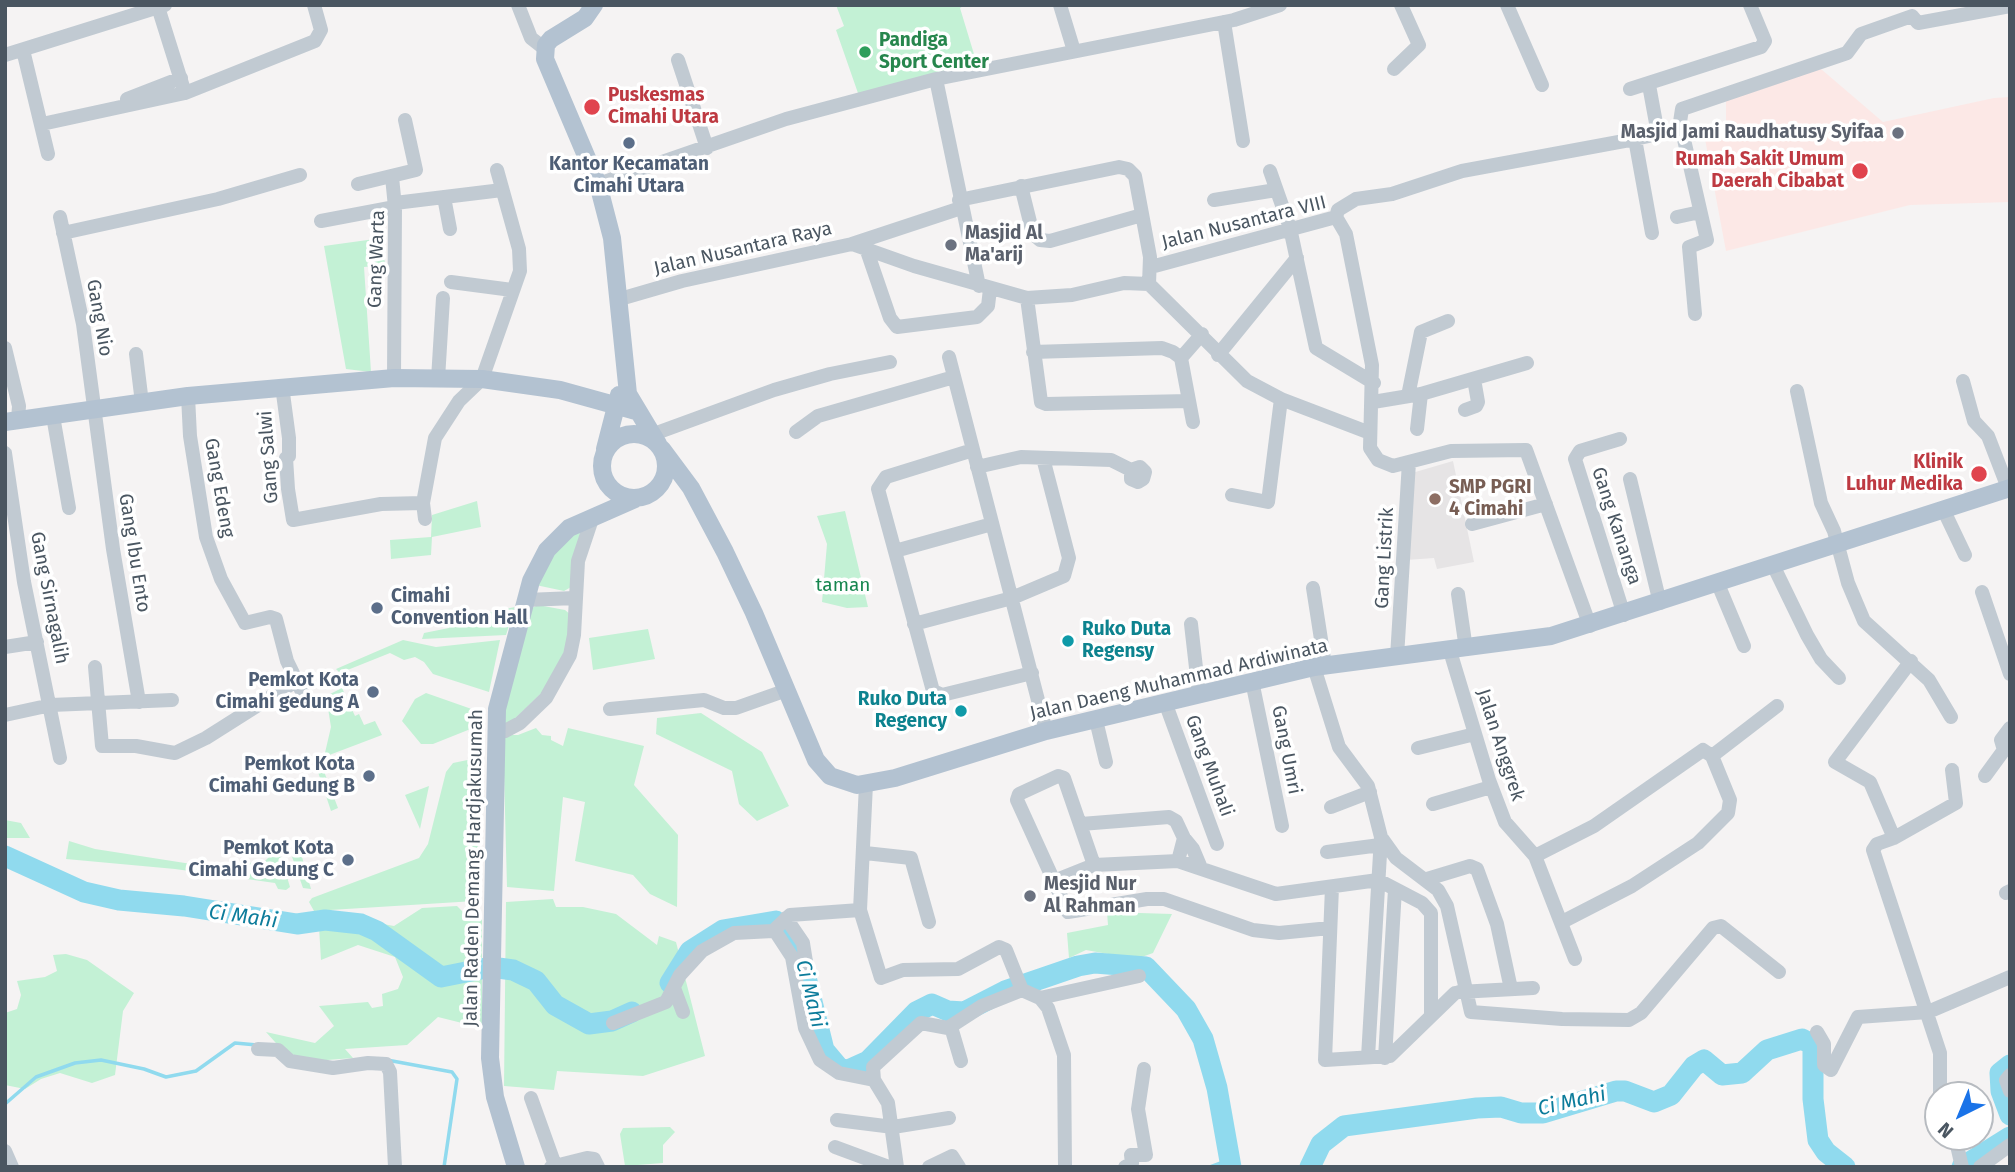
<!DOCTYPE html>
<style>
body{margin:0}
#map{position:relative;width:2015px;height:1172px;overflow:hidden;background:#f5f3f3;font-family:"Fira Sans",sans-serif}
canvas{display:block}
.frame{position:absolute;inset:0;border:7px solid #4a5661;pointer-events:none}
.north{position:absolute;left:1924px;top:1081px;width:70px;height:70px;box-sizing:border-box;background:#fff;border:2px solid #b7bbc0;border-radius:50%;rotate:223deg;font-size:19px;font-weight:700;line-height:28px;text-align:center;color:#4a5661}
.north::after{content:'';display:block;margin:auto;width:24px;height:32px;background:#1a73e8;clip-path:polygon(50% 0,100% 100%,50% 72%,0 100%)}
</style>
<div id="map">
<canvas width="2015" height="1172"></canvas>
<div class="frame"></div>
<div class="north">N</div>
</div>
<script>
const c = document.querySelector('canvas').getContext('2d');
c.lineJoin = 'round';
function fillPath(path, color) {
  c.fillStyle = color;
  c.fill(path, 'evenodd');
}
function toPath(rows) {
  const path = new Path2D();
  for (const r of rows) {
    if (r.length === 3) {
      path.moveTo(r[0] + r[2], r[1]);
      path.arc(r[0], r[1], r[2], 0, 2 * Math.PI);
      continue;
    }
    path.moveTo(r[0], r[1]);
    for (let i = 2; i < r.length; i += 2) path.lineTo(r[i], r[i + 1]);
  }
  return path;
}
function strokePath(path, color, width, dash) {
  c.strokeStyle = color;
  c.lineWidth = width;
  c.lineCap = dash ? 'butt' : 'round';
  c.setLineDash(dash || []);
  c.stroke(path);
}
function drawText(font, color, halo, rows, align = 'center') {
  c.font = font + ' "Fira Sans",sans-serif';
  c.lineWidth = 7;
  c.setLineDash([]);
  c.textBaseline = 'middle';
  c.strokeStyle = halo;
  c.fillStyle = color;
  for (const [text, x, y, turn = 0] of rows) {
    c.save();
    c.translate(x, y);
    c.rotate((+turn || 0) * Math.PI / 180);
    c.textAlign = isNaN(turn) ? turn : align;
    if (halo) c.strokeText(text, 0, 0);
    c.fillText(text, 0, 0);
    c.restore();
  }
}
fillPath(toPath([
 [1453,461,1474,562,1437,569,1434,558,1406,560,1412,473]
]), '#e6e4e5');
fillPath(toPath([
 [1821,69,1883,122,1994,98,2010,97,2010,202,1910,205,1726,251,1705,139,1726,131,1726,97]
]), '#fce8e6');
fillPath(toPath([
 [836,5,965,5,960,8,977,64,959,66,859,96,836,30,844,26],
 [382,238,385,265,364,267,371,372,346,369,324,246],
 [477,501,481,527,432,537,431,555,391,559,390,540,431,537,432,515],
 [845,511,868,607,847,608,822,602,827,544,817,516],
 [575,524,582,535,573,586,564,591,531,584],
 [538,605,565,610,571,615,571,635,554,681,504,729,505,701,530,609],
 [515,607,506,635,422,639,424,633,449,628,447,621],
 [648,629,655,659,593,670,589,638],
 [403,640,436,647,500,640,489,692,433,674,424,662,415,657,404,660,390,653,340,673,336,669],
 [342,688,355,716,359,714,364,725,375,721,382,735,324,757,331,727,326,696],
 [426,693,483,713,483,724,433,744,421,744,402,721,415,699],
 [701,713,762,752,789,806,757,821,739,804,732,771,656,734,657,718],
 [536,728,542,735,551,736,551,740,563,746,568,728,644,746,634,785,678,835,677,907,650,894,633,875,575,861,585,802,563,797,554,891,507,887,503,735,518,735],
 [482,757,475,901,314,911,309,902,312,898,419,858,428,844,446,772,453,763],
 [320,761,338,808,331,811,315,763],
 [429,786,420,829,405,795],
 [5,820,21,823,30,838,5,838],
 [69,841,95,849,230,870,241,864,265,861,273,853,281,857,290,887,286,890,278,889,275,883,175,869,66,859],
 [290,851,302,857,311,889,303,888],
 [553,899,556,907,583,907,616,914,657,945,659,936,676,942,705,1056,643,1076,557,1071,554,1090,504,1086,506,902],
 [457,906,465,914,482,919,482,1028,438,1017,407,1045,345,1049,353,1058,314,1061,284,1052,266,1032,315,1043,334,1026,319,1006,368,1002,372,1008,383,1006,382,994,398,989,403,977,395,957,358,945,321,960,319,927,356,919,394,926,422,908],
 [1107,912,1172,914,1153,953,1136,959,1086,950,1069,958,1067,933,1108,925],
 [66,954,87,960,134,993,123,1011,115,1075,92,1083,60,1073,41,1079,25,1089,5,1085,5,1013,17,1009,21,995,17,981,45,977,57,971,53,955],
 [670,1127,675,1132,663,1145,663,1163,625,1166,620,1134,623,1128]
]), '#c3f1d5');
strokePath(toPath([
 [387,1060,452,1072,457,1079,444,1167],
 [5,1104,36,1077,75,1063,101,1060,144,1069,166,1077,196,1071,235,1043,257,1045],
 [1210,1167,1229,1160]
]), '#90daee', 3.5);
strokePath(toPath([
 [5,856,84,892,119,900,184,906,297,924,325,920,361,924,377,931,441,977,491,967,513,970,536,981,555,1005,589,1024,612,1021,632,1012],
 [670,983,690,951,723,930,776,921,797,941,824,1050,840,1069,848,1070,868,1061,916,1012,932,1004,948,1011,964,1012,1005,991,1078,966,1095,963,1146,967,1186,1009,1203,1039,1217,1088,1231,1167],
 [2010,1065,2000,1073,2001,1091,2010,1115],
 [1310,1167,1321,1144,1344,1126,1477,1108,1501,1107,1521,1113,1543,1113,1616,1091,1625,1091,1654,1102,1671,1095,1694,1066,1704,1060,1722,1075,1742,1073,1767,1050,1802,1039,1813,1045,1813,1099,1818,1140,1826,1152,1845,1167],
 [1962,1167,2010,1137]
]), '#90daee', 21);
strokePath(toPath([
 [518,5,531,38,545,49],
 [1060,5,1074,51],
 [1507,5,1542,85],
 [158,7,185,93],
 [1912,16,1918,23,2010,6],
 [1224,22,1243,141],
 [23,50,48,154],
 [5,55,165,5],
 [678,60,707,148],
 [1394,69,1419,45,1401,5],
 [936,79,979,286],
 [1630,89,1761,47,1765,41,1750,5],
 [127,99,181,78],
 [42,124,185,93,315,41,321,30,314,5],
 [1635,139,1658,134,1649,85],
 [1270,171,1290,228,1316,348,1374,383],
 [392,177,395,207,394,378],
 [358,184,416,170,405,120],
 [598,184,786,119,936,79,1234,20,1280,5],
 [1021,186,1033,234,1040,240,1050,241,1142,215],
 [444,197,450,229],
 [959,200,1119,167,1128,169,1135,176,1150,257,1149,284],
 [1214,200,1276,190],
 [395,203,502,190],
 [60,217,83,324,113,549,139,702],
 [1336,217,1346,234,1372,365,1370,448,1378,460,1393,466,1451,451,1526,450,1590,626],
 [1336,217,1338,210,1356,199,1392,194,1462,171,1635,139,1652,233],
 [1677,217,1700,212],
 [321,221,395,207],
 [63,233,218,199,300,175],
 [852,244,961,208],
 [867,251,890,318,897,327,977,317,988,306,990,289],
 [1151,267,1336,217],
 [451,282,512,290],
 [1027,298,1041,402,1046,404,1189,401],
 [620,299,682,281,852,244,914,266,1027,298,1072,295,1124,283,1149,284,1247,381,1281,399,1370,433],
 [1695,314,1689,247,1707,240,1680,122,1682,109,1847,53,1861,34,1912,16],
 [5,348,19,406,18,420],
 [1033,352,1162,348,1173,352,1181,358],
 [136,354,142,403],
 [1218,355,1297,258],
 [949,357,1046,731],
 [1181,358,1193,422],
 [1181,358,1202,334],
 [438,379,443,298],
 [1963,381,1974,421,1988,436,2008,488],
 [282,386,289,438,289,456,286,458,288,489,293,520,381,504,423,503],
 [1797,391,1821,503,1834,531,1848,583,1864,621,1929,680,1951,717],
 [188,396,190,436,206,537,221,579,245,623,270,617,276,619,287,661,308,704],
 [1408,396,1421,332,1448,321],
 [1373,402,1421,394,1527,363],
 [1465,410,1476,406,1478,402,1474,379],
 [53,416,69,508],
 [1417,429,1421,394],
 [796,432,818,416,954,377],
 [651,435,774,390,830,374,890,362],
 [1620,439,1580,451,1575,459,1624,615],
 [973,450,886,477,878,489,933,691,942,695,1032,673],
 [5,453,24,582,60,758],
 [977,467,1021,457,1111,460,1131,470,1140,467,1145,472,1143,479,1138,482,1131,479,1131,470],
 [1630,479,1660,603],
 [1232,495,1268,502,1281,399],
 [1944,511,1965,555],
 [425,519,423,503,435,438,459,401,482,379,520,271,519,249,497,170],
 [1472,524,1546,504],
 [895,551,992,524],
 [1773,565,1807,635,1821,659,1839,678],
 [1718,584,1744,646],
 [1313,588,1325,665],
 [1982,592,2010,674],
 [1458,594,1466,649],
 [526,600,575,598],
 [914,624,1012,598,1064,576,1069,558,1043,458],
 [1191,624,1199,694],
 [5,647,37,642],
 [1450,651,1489,780,1505,822,1535,856,1575,959],
 [1397,657,1409,462],
 [1911,661,1835,762,1870,782,1894,838,1877,844,1873,850,1940,1053,1940,1095],
 [95,667,102,746,136,746,169,752,175,753,206,738,296,681],
 [1314,667,1339,747,1368,786,1381,837,1396,858,1438,890,1447,906,1471,1012,1562,1019,1629,1020,1641,1013,1713,928,1721,926,1779,972],
 [1252,681,1282,826],
 [1165,702,1217,844],
 [610,709,704,700,724,708,736,708,787,690],
 [5,715,51,705,172,700],
 [1096,720,1106,762],
 [505,731,520,723,546,698,570,655,574,635,578,561,593,516],
 [1418,748,1475,734],
 [1712,756,1777,706],
 [1985,776,2004,750,2001,740,2010,728],
 [866,784,860,910,881,978,903,970,958,969,999,947,1006,950,1022,990],
 [1433,804,1491,787],
 [1331,807,1370,792],
 [1081,824,1169,817,1176,821,1184,838,1178,861],
 [1184,838,1193,849,1201,868],
 [1894,838,1956,803,1952,770],
 [1327,852,1380,845],
 [865,853,911,858,929,922],
 [1535,856,1594,826,1703,750,1712,756,1730,800,1728,813,1698,843,1632,886,1562,922],
 [1094,865,1064,778,1058,776,1019,794,1017,800,1068,912,1147,899,1164,899,1253,930,1279,933,1330,928],
 [1427,879,1470,866,1477,869,1497,924,1511,989],
 [1054,881,1094,865,1178,861,1276,894,1378,880,1422,903,1431,913,1431,1013],
 [1332,887,1325,1060,1390,1056,1455,993],
 [2006,893,2010,891],
 [786,918,803,943,807,968],
 [775,931,792,957,805,1028,820,1060,839,1073,874,1080],
 [674,988,683,1012],
 [1022,990,1040,998,1048,1008,1064,1055,1065,1167],
 [1459,992,1533,988],
 [1040,998,1139,976],
 [613,1023,666,1002,680,975,702,951,734,933,773,931,790,915,860,910],
 [951,1027,961,1061],
 [1817,1032,1824,1044,1824,1065,1831,1070,1858,1017,1928,1012,2010,977],
 [258,1049,278,1050,290,1061,333,1068,368,1063,386,1064,390,1072,395,1167],
 [1368,1057,1381,837],
 [1385,1058,1395,889],
 [2010,1075,2006,1080,2010,1091],
 [531,1098,555,1165],
 [837,1120,893,1127,949,1118],
 [1955,1137,1962,1167],
 [835,1147,889,1167],
 [5,1151,12,1167],
 [551,1167,587,1158,594,1159,598,1167],
 [897,1167,888,1103,874,1080,873,1067,921,1023,948,1028,982,1006,1022,990],
 [929,1167,952,1156,959,1167],
 [1125,1167,1132,1163,1131,1155,1146,1155,1138,1109,1144,1069],
 [1980,1167,2010,1145]
]), '#c1cad2', 14);
strokePath(toPath([
 [594,5,585,18,551,39,546,45,545,59,598,184,612,238,628,394,658,444],
 [5,422,188,396,394,378,482,379,560,390,636,411],
 [634,466,32],
 [605,449,619,395],
 [662,449,691,488,725,552,754,613,816,760,830,776,857,785,895,778,1046,731,1314,667,1551,636,2010,488],
 [516,1167,495,1097,490,1058,497,709,531,581,547,550,569,528,635,499]
]), '#b3c2d1', 18);
for (const [x, y, r, color] of [
 [865,52,7,"#2e9e5b"],
 [592,107,9,"#e0444e"],
 [1898,133,7,"#6b7280"],
 [629,143,7,"#5c6f8a"],
 [1860,171,9,"#e0444e"],
 [951,245,7,"#6b7280"],
 [1979,474,9,"#e0444e"],
 [1435,499,7,"#8d6e63"],
 [377,608,7,"#5c6f8a"],
 [1068,641,7,"#0f9aa8"],
 [373,692,7,"#5c6f8a"],
 [961,711,7,"#0f9aa8"],
 [369,776,7,"#5c6f8a"],
 [348,860,7,"#5c6f8a"],
 [1030,896,7,"#6b7280"]
]) {
  const dot = new Path2D();
  dot.arc(x, y, r, 0, 2 * Math.PI);
  c.fillStyle = color;
  c.fill(dot);
  strokePath(dot, '#fff', 2.5);
}
drawText('bold 19px', '#27864d', '#fff', [
 ["Pandiga",879,41],
 ["Sport Center",879,63]
], 'left');
drawText('bold 19px', '#be3a42', '#fff', [
 ["Puskesmas",608,96,"left"],
 ["Cimahi Utara",608,118,"left"],
 ["Rumah Sakit Umum",1844,160],
 ["Daerah Cibabat",1844,182],
 ["Klinik",1963,463],
 ["Luhur Medika",1963,485]
], 'right');
drawText('bold 19px', '#5b616d', '#fff', [
 ["Masjid Jami Raudhatusy Syifaa",1884,133,"right"],
 ["Masjid Al",965,234],
 ["Ma'arij",965,256],
 ["Mesjid Nur",1044,885],
 ["Al Rahman",1044,907]
], 'left');
drawText('bold 19px', '#4e5e75', '#fff', [
 ["Kantor Kecamatan",629,165,"center"],
 ["Cimahi Utara",629,187,"center"],
 ["Cimahi",391,597,"left"],
 ["Convention Hall",391,619,"left"],
 ["Pemkot Kota",359,681],
 ["Cimahi gedung A",359,703],
 ["Pemkot Kota",355,765],
 ["Cimahi Gedung B",355,787],
 ["Pemkot Kota",334,849],
 ["Cimahi Gedung C",334,871]
], 'right');
drawText('19px', '#4a5661', '#fff', [
 ["Jalan Nusantara VIII",1244,223,-14],
 ["Jalan Nusantara Raya",743,249,-13],
 ["Gang Warta",377,259,-88],
 ["Gang Nio",99,318,80],
 ["Gang Salwi",269,457,-94],
 ["Gang Edeng",219,488,80],
 ["Gang Kananga",1616,526,72],
 ["Gang Ibu Ento",134,553,81],
 ["Gang Listrik",1385,558,-87],
 ["Gang Sirnagalih",49,598,79],
 ["Jalan Daeng Muhammad Ardiwinata",1179,680,-13],
 ["Jalan Anggrek",1500,745,72],
 ["Gang Umri",1286,750,79],
 ["Gang Muhali",1209,766,70],
 ["Jalan Raden Demang Hardjakusumah",474,868,-89]
]);
drawText('bold 19px', '#785e54', '#fff', [
 ["SMP PGRI",1449,488],
 ["4 Cimahi",1449,510]
], 'left');
drawText('19px', '#17864f', '#fff', [
 ["taman",843,586]
]);
drawText('bold 19px', '#0d838f', '#fff', [
 ["Ruko Duta",1082,630],
 ["Regensy",1082,652],
 ["Ruko Duta",947,700,"right"],
 ["Regency",947,722,"right"]
], 'left');
drawText('italic 21px', '#0c7c9b', '#fff', [
 ["Ci Mahi",243,917,8],
 ["Ci Mahi",810,994,76],
 ["Ci Mahi",1572,1102,-13]
]);
</script>
